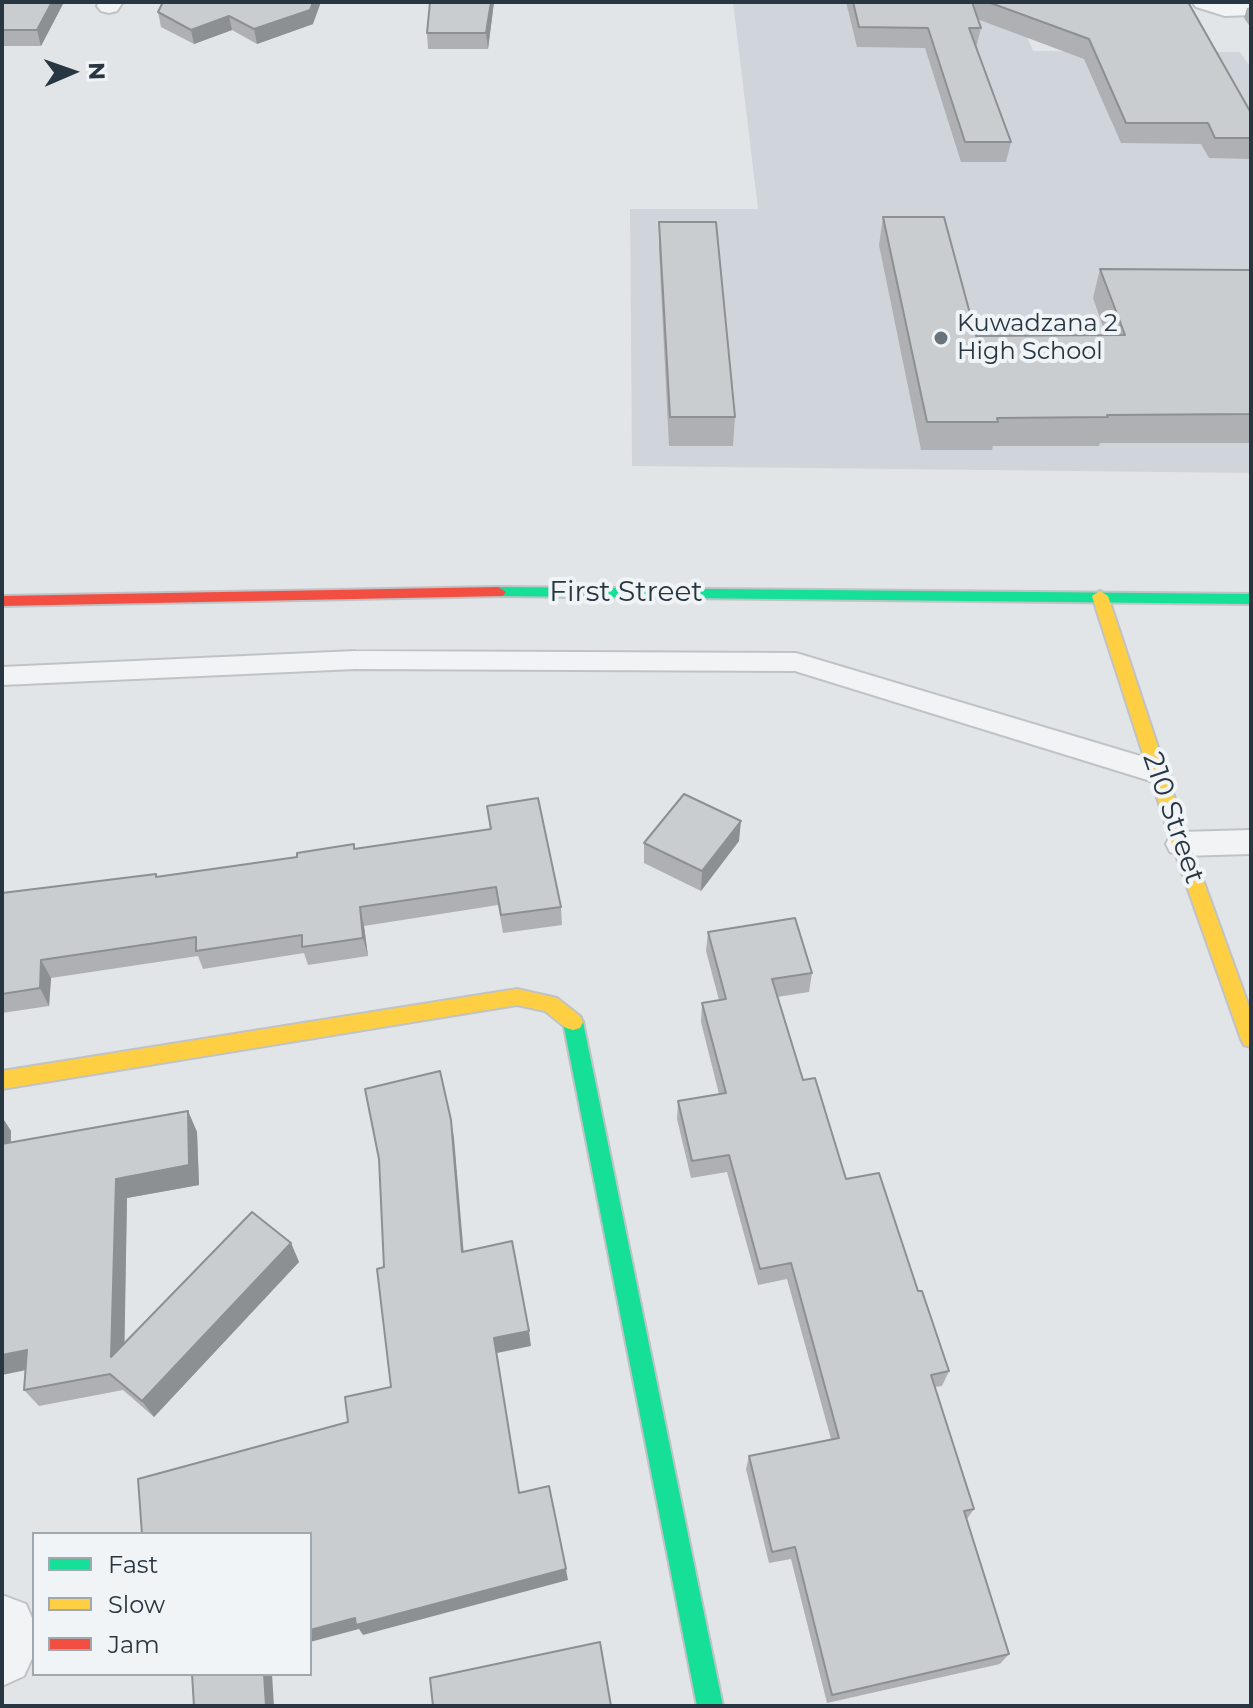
<!DOCTYPE html>
<style>
body{margin:0}
#map{position:relative;width:1253px;height:1708px;overflow:hidden;background:#e2e5e8;font-family:Montserrat,sans-serif}
canvas{display:block}
.frame{position:absolute;inset:0;border:4px solid #283642;pointer-events:none}
.legend{position:absolute;left:32px;top:1532px;width:280px;height:144px;box-sizing:border-box;background:#f0f4f7;border:2px solid #a0a8af;margin:0;padding:10px 14px;list-style:none;font-size:24px;color:#283642}
.legend li{display:flex;align-items:center;gap:16px;height:40px}
.legend b{width:40px;border:2px solid #a0a8af}
.north{position:absolute;left:32px;top:32px;width:80px;height:80px;-webkit-text-stroke:6px #f0f4f7;paint-order:stroke;rotate:88deg;font-size:22px;font-weight:700;line-height:32px;text-align:center;color:#283642}
.north::after{content:'';display:block;margin:auto;width:28px;height:36px;background:#283642;clip-path:polygon(50% 0,100% 100%,50% 72%,0 100%)}
</style>
<div id="map">
<canvas width="1253" height="1708"></canvas>
<div class="frame"></div>
<ul class="legend">
<li><b style="height:10px;background:#16e098"></b>Fast</li>
<li><b style="height:10px;background:#ffcf43"></b>Slow</li>
<li><b style="height:10px;background:#f24e42"></b>Jam</li>
</ul>
<div class="north">N</div>
</div>
<script>
const c = document.querySelector('canvas').getContext('2d');
c.lineJoin = 'round';
function fillPath(path, color) {
  c.fillStyle = color;
  c.fill(path, 'evenodd');
}
function toPath(rows) {
  const path = new Path2D();
  for (const r of rows) {
    path.moveTo(r[0], r[1]);
    for (let i = 2; i < r.length; i += 2) path.lineTo(r[i], r[i + 1]);
  }
  return path;
}
function strokePath(path, color, width, dash) {
  c.strokeStyle = color;
  c.lineWidth = width;
  c.lineCap = dash ? 'butt' : 'round';
  c.setLineDash(dash || []);
  c.stroke(path);
}
function drawText(font, color, halo, rows, align = 'center') {
  c.font = font + ' Montserrat,sans-serif';
  c.lineWidth = 8;
  c.setLineDash([]);
  c.textBaseline = 'middle';
  c.strokeStyle = halo;
  c.fillStyle = color;
  for (const [text, x, y, turn = 0] of rows) {
    c.save();
    c.translate(x, y);
    c.rotate((+turn || 0) * Math.PI / 180);
    c.textAlign = isNaN(turn) ? turn : align;
    if (halo) c.strokeText(text, 0, 0);
    c.fillText(text, 0, 0);
    c.restore();
  }
}
fillPath(toPath([
 [733,2,1013,2,1033,51,1240,52,1251,68,1251,473,632,466,630,209,758,209]
]), '#d0d5db');
const lane = toPath([
 [355,651,796,653,1167,764,1171,772,1167,780,1157,783,795,671,355,669,2,685,2,667,355,651],
 [1251,830,1251,854,1181,856,1170,852,1166,844,1170,836,1181,832,1251,830]
]);
const street = toPath([
 [99,2,123,2,117,11,109,13,101,11,97,6,99,2],
 [1192,2,1251,2,1251,15,1225,16,1196,7,1192,2],
 [2,1595,26,1604,34,1623,34,1654,24,1676,2,1686,2,1595]
]);
const fast = toPath([
 [498,587,1251,594,1251,604,493,596,490,592,498,587],
 [573,1014,580,1016,583,1022,723,1706,697,1706,563,1022,566,1016,573,1014]
]);
const slow = toPath([
 [1100,591,1108,596,1190,844,1251,1012,1251,1047,1244,1045,1241,1039,1172,844,1092,596,1100,591],
 [517,989,557,998,580,1016,583,1022,580,1028,573,1030,566,1028,545,1011,517,1005,2,1089,2,1071,517,989]
]);
const jam = toPath([
 [498,587,506,592,503,596,2,606,2,596,498,587]
]);
strokePath(lane, '#c0c3c6', 4);
strokePath(street, '#c0c3c6', 4);
strokePath(fast, '#c0c3c6', 4);
strokePath(slow, '#c0c3c6', 4);
strokePath(jam, '#c0c3c6', 4);
fillPath(lane, '#f2f3f4');
fillPath(street, '#f2f3f4');
fillPath(fast, '#16e098');
fillPath(slow, '#ffcf43');
fillPath(jam, '#f24e42');
fillPath(toPath([
 [2,2,64,2,41,46,2,46],
 [163,2,313,24,257,44,232,30,194,44,161,27,158,12],
 [430,2,494,2,488,49,428,49,427,33],
 [846,2,1188,2,1251,113,1251,159,1209,158,1201,144,1121,143,1084,59,977,19,981,28,976,48,1011,142,1006,162,961,162,925,48,857,47],
 [1251,7,1251,28,1244,18,1247,8],
 [883,217,976,336,1106,335,1093,298,1100,269,1251,270,1251,443,1100,443,1099,446,993,446,992,450,921,450,879,245],
 [659,222,735,417,733,446,669,446,659,250],
 [487,806,561,907,562,925,503,933,498,905,364,926,368,956,308,965,304,953,203,969,198,956,51,978,49,1006,2,1013,2,893,157,877,490,829],
 [739,841,701,891,644,863,644,843],
 [708,932,812,973,809,992,777,997,803,1080,846,1179,918,1291,949,1371,942,1386,935,1387,974,1509,967,1519,1009,1654,1000,1664,827,1703,791,1559,769,1563,746,1469,749,1456,831,1439,787,1279,758,1285,727,1172,691,1178,677,1119,678,1101,719,1094,701,1022,702,1003,719,1000,706,951],
 [188,1111,197,1132,199,1185,127,1198,124,1344,291,1243,299,1262,154,1417,123,1390,39,1406,24,1390,26,1370,2,1117,11,1131,11,1143]
]), '#aeb0b3');
fillPath(toPath([
 [52,2,64,2,41,46,37,30],
 [313,2,321,2,313,24,257,44,254,29],
 [491,2,494,2,488,49,486,33],
 [229,16,232,30,194,44,191,30],
 [741,821,739,841,701,891,702,871],
 [360,907,364,926,368,956,363,938],
 [41,960,51,978,49,1006,40,988],
 [188,1111,197,1132,199,1185,127,1198,124,1374,111,1357,116,1179],
 [2,1117,11,1131,10,1165,2,1154],
 [451,1120,454,1138,465,1268,462,1252],
 [291,1243,299,1262,154,1417,142,1401],
 [529,1331,531,1346,497,1353,494,1338],
 [27,1350,41,1367,2,1375,2,1355],
 [566,1569,568,1580,363,1635,359,1629,310,1642,310,1630,355,1618],
 [264,1674,272,1674,274,1706,266,1706]
]), '#8d9092');
const building = toPath([
 [2,2,52,2,37,30,2,30,2,2],
 [163,2,313,2,310,10,254,29,229,16,191,30,158,12,163,2],
 [430,2,491,2,486,33,427,33,430,2],
 [853,2,972,2,981,28,969,28,1011,142,965,142,928,28,859,27,853,2],
 [988,2,1188,2,1251,113,1251,138,1215,138,1208,123,1126,123,1089,39,988,2],
 [883,217,944,217,976,336,1125,335,1100,269,1251,270,1251,414,1107,415,1108,417,997,418,998,422,927,422,883,217],
 [659,222,716,222,735,417,670,417,659,222],
 [684,794,741,821,702,871,644,843,684,794],
 [538,798,561,907,501,915,496,887,360,907,363,938,302,947,302,935,196,951,196,937,41,960,40,988,2,994,2,893,156,874,156,877,297,857,297,853,354,844,354,849,491,829,487,806,538,798],
 [795,918,812,973,772,979,803,1080,815,1078,846,1179,879,1173,918,1291,922,1291,949,1371,931,1375,974,1509,964,1511,1009,1654,832,1695,795,1547,772,1552,749,1456,839,1438,791,1263,760,1269,729,1155,692,1161,678,1101,726,1093,702,1003,726,999,708,932,795,918],
 [440,1071,451,1120,462,1252,512,1241,529,1331,494,1338,519,1493,549,1486,566,1569,356,1625,355,1618,310,1630,310,1534,142,1534,138,1479,348,1422,345,1397,391,1387,377,1269,384,1267,379,1159,365,1089,440,1071],
 [188,1111,189,1165,116,1179,111,1357,252,1212,291,1243,142,1401,110,1374,24,1390,27,1350,2,1355,2,1144,188,1111],
 [600,1642,611,1706,433,1706,430,1678,600,1642],
 [192,1674,264,1674,266,1706,194,1706,192,1674]
]);
fillPath(building, '#cacdd0');
strokePath(building, '#8d9092', 2);
for (const [x, y, r, color] of [
 [941,338,8,"#69737c"]
]) {
  const dot = new Path2D();
  dot.arc(x, y, r, 0, 2 * Math.PI);
  c.fillStyle = color;
  c.fill(dot);
  strokePath(dot, '#f0f4f7', 3);
}
drawText('24px', '#283642', '#f0f4f7', [
 ["Kuwadzana 2",957,324],
 ["High School",957,352]
], 'left');
drawText('28px', '#283642', '#f0f4f7', [
 ["First Street",626,593],
 ["210 Street",1173,818,71]
]);
</script>
